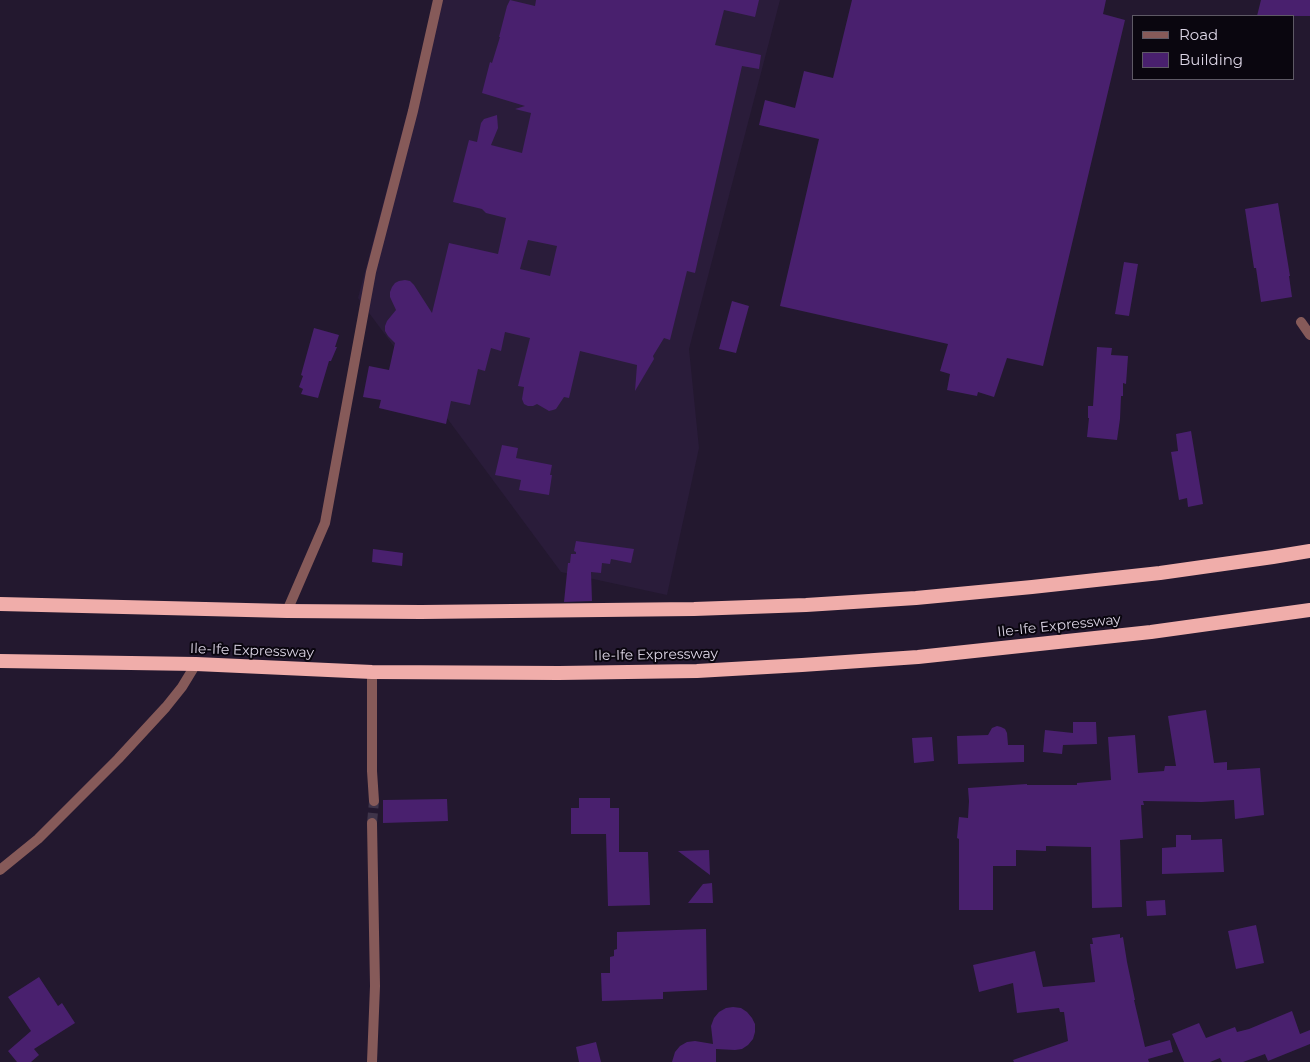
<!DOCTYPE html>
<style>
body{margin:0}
#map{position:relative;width:1310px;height:1062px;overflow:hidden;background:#23182f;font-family:Montserrat,sans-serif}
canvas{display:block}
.legend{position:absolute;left:1132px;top:15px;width:162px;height:65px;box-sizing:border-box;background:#0a060f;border:1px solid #5e5965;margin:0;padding:6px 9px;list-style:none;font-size:15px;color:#dcd5e5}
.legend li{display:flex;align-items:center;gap:10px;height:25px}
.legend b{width:25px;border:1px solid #5e5965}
</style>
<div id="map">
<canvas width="1310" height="1062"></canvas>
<ul class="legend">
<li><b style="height:6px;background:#865a59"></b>Road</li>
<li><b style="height:14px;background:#49206e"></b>Building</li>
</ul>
</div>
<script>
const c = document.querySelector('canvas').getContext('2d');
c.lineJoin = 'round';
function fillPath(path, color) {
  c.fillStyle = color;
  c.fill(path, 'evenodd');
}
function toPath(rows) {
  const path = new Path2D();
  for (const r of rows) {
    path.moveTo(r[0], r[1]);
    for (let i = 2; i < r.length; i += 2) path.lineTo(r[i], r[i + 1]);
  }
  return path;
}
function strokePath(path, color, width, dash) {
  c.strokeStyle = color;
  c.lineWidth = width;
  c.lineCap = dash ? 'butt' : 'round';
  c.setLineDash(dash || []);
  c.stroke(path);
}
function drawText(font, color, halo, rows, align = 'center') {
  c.font = font + ' Montserrat,sans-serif';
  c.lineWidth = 4;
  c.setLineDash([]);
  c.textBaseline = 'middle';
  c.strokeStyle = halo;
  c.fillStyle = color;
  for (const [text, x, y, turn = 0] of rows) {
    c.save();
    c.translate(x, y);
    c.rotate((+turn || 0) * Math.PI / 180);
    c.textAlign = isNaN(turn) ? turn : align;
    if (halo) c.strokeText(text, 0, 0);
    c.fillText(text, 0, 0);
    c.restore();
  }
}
fillPath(toPath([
 [437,0,780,0,689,349,699,448,667,595,561,572,358,298]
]), '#2a1c3a');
fillPath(toPath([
 [510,0,535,6,536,0,759,0,755,17,724,10,715,45,761,55,759,69,742,66,695,273,687,271,670,340,664,338,653,356,654,359,635,391,637,365,580,351,569,398,564,397,556,409,553,410,549,411,537,404,533,406,528,406,524,404,522,399,524,387,518,386,530,338,505,332,501,351,491,348,485,371,478,369,470,405,451,401,446,424,379,408,381,400,363,397,369,366,389,370,395,343,388,336,385,331,385,326,387,321,396,310,390,297,390,292,392,287,395,283,399,281,405,280,410,281,414,285,432,313,449,243,498,254,506,218,486,213,482,209,453,202,469,140,477,142,481,123,484,119,497,115,498,128,491,145,522,153,531,113,515,109,525,106,482,93,490,62,492,63,500,37,499,37,507,6],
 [528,240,557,246,550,276,520,269],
 [852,0,1106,0,1103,14,1125,20,1043,366,1007,358,994,397,978,392,977,396,947,390,950,374,940,371,948,344,780,306,819,139,759,125,765,100,795,108,804,71,833,78],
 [1261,0,1310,0,1310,16,1257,16],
 [1278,203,1290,276,1289,276,1292,297,1261,302,1256,268,1254,268,1245,209],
 [1124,262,1138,264,1129,316,1115,314],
 [732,301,749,306,736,353,719,349],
 [314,328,339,335,335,347,337,347,331,361,329,361,318,398,301,394,303,389,299,387,303,376,301,375],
 [1097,347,1112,348,1111,355,1128,356,1126,384,1123,383,1123,396,1121,396,1120,419,1117,440,1087,437,1089,418,1088,418,1088,406,1093,406],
 [1191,431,1203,504,1188,507,1187,498,1179,500,1171,452,1178,451,1176,434],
 [502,445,518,448,516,458,552,465,550,475,552,475,549,495,519,490,521,480,495,475],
 [576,541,634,549,631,563,611,559,610,564,602,563,601,573,591,572,592,601,564,602,568,563,570,563,571,554,576,554,576,552,574,551],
 [373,549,403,553,402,566,372,562],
 [1206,710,1214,763,1227,762,1227,770,1260,768,1264,815,1235,819,1234,800,1202,802,1143,801,1144,805,1141,805,1143,838,1120,840,1122,907,1092,908,1091,847,1046,846,1046,851,1016,850,1016,866,993,866,993,910,959,910,959,839,957,838,959,817,968,818,969,801,968,788,1027,784,1027,785,1077,785,1077,783,1111,780,1108,737,1135,735,1138,773,1164,771,1165,766,1176,766,1168,716],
 [1073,722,1096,722,1097,744,1063,745,1062,754,1043,752,1045,730,1073,733],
 [997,726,1001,727,1005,729,1007,733,1008,745,1024,745,1024,762,958,764,957,736,988,735,992,728],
 [932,737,934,761,914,763,912,738],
 [579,798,610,798,610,808,619,808,619,852,648,852,650,905,608,906,606,834,571,834,571,808,579,808],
 [447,799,448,821,383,823,383,800],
 [1176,835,1191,835,1191,840,1222,839,1224,872,1162,874,1162,848,1176,847],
 [709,850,710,875,678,851],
 [712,883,713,903,688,903,703,884],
 [1165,900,1166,915,1147,916,1146,901],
 [1256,925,1264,963,1236,969,1228,931],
 [706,929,707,990,663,992,663,999,602,1001,601,973,610,973,610,957,614,956,614,950,617,949,617,932],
 [1120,934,1120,938,1123,937,1127,962,1135,1000,1134,1000,1145,1047,1170,1040,1173,1052,1148,1059,1149,1062,1014,1062,1013,1060,1068,1041,1064,1012,1060,1012,1059,1008,1017,1013,1013,983,979,992,973,965,1035,951,1043,987,1095,982,1090,944,1093,944,1092,938],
 [39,977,58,1006,62,1003,75,1023,34,1049,39,1055,31,1062,17,1062,8,1051,31,1031,8,997],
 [733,1007,741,1008,747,1012,752,1018,755,1024,755,1032,753,1039,748,1045,742,1049,735,1050,716,1049,716,1062,672,1062,675,1052,680,1046,687,1042,695,1041,713,1044,711,1026,714,1018,719,1012,726,1008],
 [1292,1011,1300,1034,1310,1030,1310,1044,1268,1061,1265,1054,1243,1062,1222,1062,1220,1058,1210,1062,1184,1062,1172,1034,1199,1023,1206,1038,1235,1027,1237,1032,1249,1029],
 [596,1042,601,1062,579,1062,576,1047]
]), '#49206e');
strokePath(toPath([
 [372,823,374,801]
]), '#3f344a', 10, [10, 5]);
strokePath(toPath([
 [1301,322,1310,335],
 [287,611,325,523,371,272,413,111,438,0],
 [372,672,372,771,374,801],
 [372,823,375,986,372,1062],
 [0,870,38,839,118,759,166,707,182,687,196,664]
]), '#865a59', 10);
strokePath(toPath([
 [0,604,287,611,421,612,694,609,806,605,916,598,1032,587,1160,573,1273,557,1310,551],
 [0,661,196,664,372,672,559,673,697,671,802,665,918,657,1151,632,1310,610]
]), '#f0adaa', 14);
drawText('14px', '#dcd5e5', '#0a060f', [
 ["Ile-Ife Expressway",1059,626,-6],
 ["Ile-Ife Expressway",252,651,2],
 ["Ile-Ife Expressway",656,655,-1]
]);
</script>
